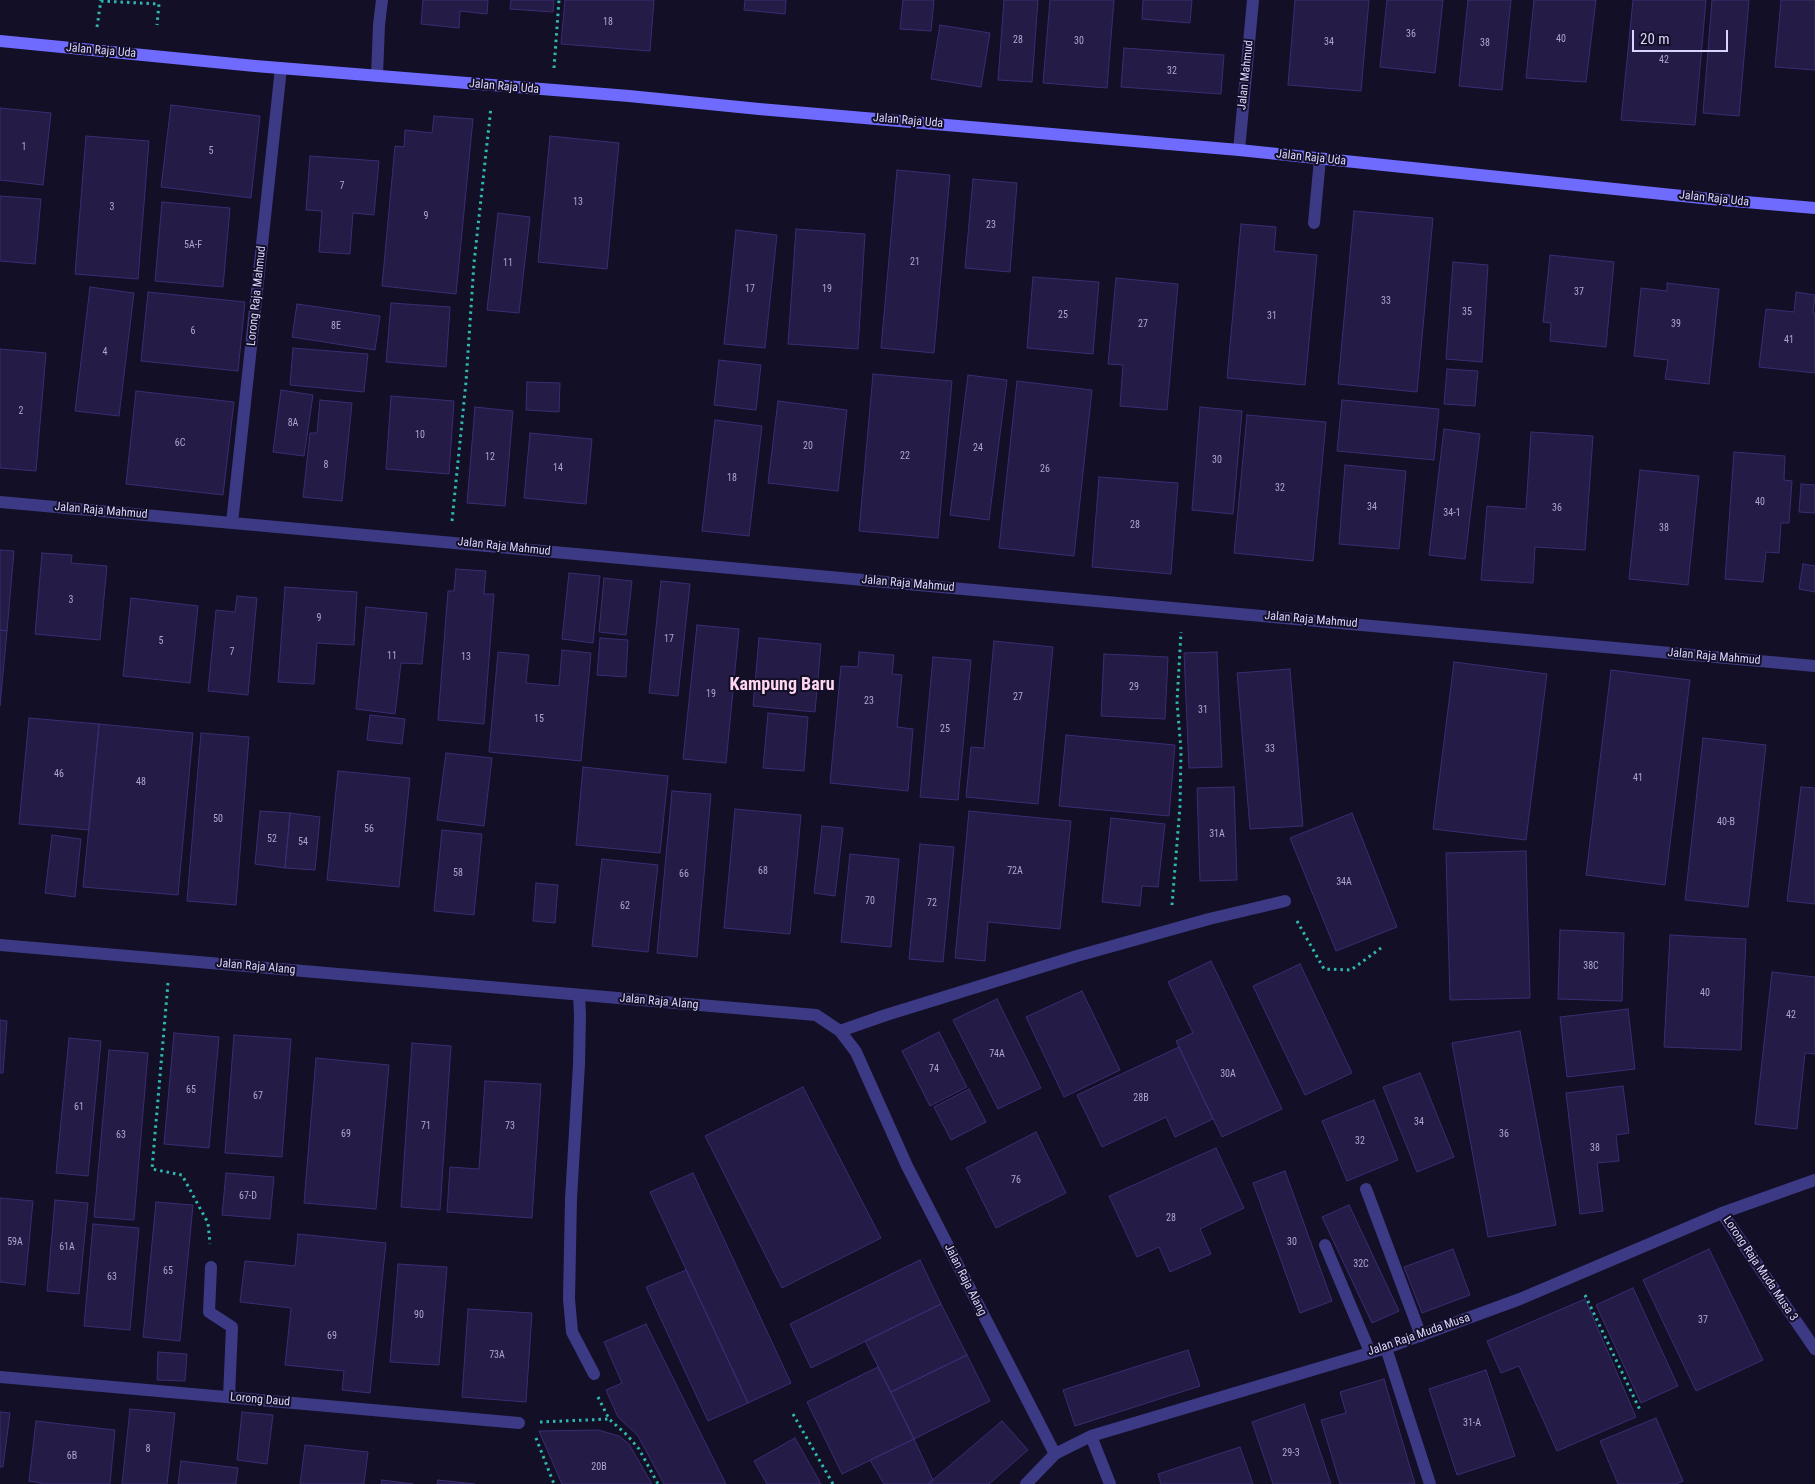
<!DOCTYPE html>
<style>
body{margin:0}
#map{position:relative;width:1815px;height:1484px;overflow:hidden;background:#130f26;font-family:"Roboto Condensed",sans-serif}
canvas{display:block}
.scale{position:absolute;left:1632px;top:30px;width:96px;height:22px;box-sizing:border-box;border:2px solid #d9d4ff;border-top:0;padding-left:6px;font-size:15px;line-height:18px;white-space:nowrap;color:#d9d4ff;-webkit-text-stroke:4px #130f26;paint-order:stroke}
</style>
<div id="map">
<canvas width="1815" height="1484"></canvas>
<div class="scale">20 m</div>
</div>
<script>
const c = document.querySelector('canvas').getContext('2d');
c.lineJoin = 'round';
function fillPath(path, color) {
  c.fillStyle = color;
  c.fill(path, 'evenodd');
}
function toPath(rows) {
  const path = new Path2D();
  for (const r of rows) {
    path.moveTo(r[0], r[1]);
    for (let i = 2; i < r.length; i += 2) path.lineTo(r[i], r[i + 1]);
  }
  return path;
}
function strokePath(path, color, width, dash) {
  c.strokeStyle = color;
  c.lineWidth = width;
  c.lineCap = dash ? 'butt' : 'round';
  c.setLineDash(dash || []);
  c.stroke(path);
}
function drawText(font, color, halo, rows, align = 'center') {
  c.font = font + ' "Roboto Condensed",sans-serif';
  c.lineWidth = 4;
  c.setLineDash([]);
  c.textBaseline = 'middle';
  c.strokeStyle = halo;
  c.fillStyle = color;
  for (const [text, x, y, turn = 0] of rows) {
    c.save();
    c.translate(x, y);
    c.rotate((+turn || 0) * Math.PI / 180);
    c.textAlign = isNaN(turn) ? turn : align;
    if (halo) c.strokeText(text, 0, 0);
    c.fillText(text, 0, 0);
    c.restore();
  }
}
const building = toPath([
 [423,0,488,0,487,14,460,11,459,28,421,24,423,0],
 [511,0,554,0,553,12,510,9,511,0],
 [565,0,654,0,650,51,561,44,565,0],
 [745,0,786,0,785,14,744,10,745,0],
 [903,0,934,0,931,31,900,29,903,0],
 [1004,0,1038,0,1032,82,998,80,1004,0],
 [1050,0,1114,0,1107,88,1043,83,1050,0],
 [1143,0,1192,0,1190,23,1142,19,1143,0],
 [1295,0,1369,0,1361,91,1288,85,1295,0],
 [1387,0,1443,0,1435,73,1380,67,1387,0],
 [1468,0,1511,0,1502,90,1459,86,1468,0],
 [1534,0,1596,0,1586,82,1526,78,1534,0],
 [1633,0,1706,0,1695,125,1621,120,1633,0],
 [1712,0,1749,0,1739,116,1703,113,1712,0],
 [1781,0,1815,0,1815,70,1775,67,1781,0],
 [940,25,990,33,981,87,931,79,940,25],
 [1124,48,1224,55,1221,94,1121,87,1124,48],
 [171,105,260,116,251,198,161,187,171,105],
 [0,108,51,113,43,185,0,180,0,108],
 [434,116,473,119,456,294,382,286,395,146,404,147,405,130,432,133,434,116],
 [86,136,149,141,138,279,75,274,86,136],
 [550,136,619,143,607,269,538,262,550,136],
 [310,156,379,161,374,215,353,213,350,254,319,252,322,211,306,210,310,156],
 [897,170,950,175,934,353,881,348,897,170],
 [973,179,1017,183,1010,272,965,268,973,179],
 [0,196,41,199,35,264,0,261,0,196],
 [162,202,230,208,223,287,155,281,162,202],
 [1354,211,1433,218,1417,392,1338,384,1354,211],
 [498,213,530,217,519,313,487,310,498,213],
 [1241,224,1276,227,1274,251,1317,255,1305,385,1227,378,1241,224],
 [796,229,865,234,858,349,788,344,796,229],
 [736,230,777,235,765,348,724,344,736,230],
 [1550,255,1614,262,1606,347,1550,341,1551,323,1543,322,1550,255],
 [1453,262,1488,265,1482,362,1446,359,1453,262],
 [1033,277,1099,282,1093,354,1027,348,1033,277],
 [1116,278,1178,284,1167,410,1120,406,1123,365,1108,364,1116,278],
 [1667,283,1719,289,1709,384,1665,379,1668,360,1634,356,1641,288,1667,291,1667,283],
 [90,287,134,293,119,416,75,411,90,287],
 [148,292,245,302,238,371,141,361,148,292],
 [1796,292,1815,295,1813,313,1815,313,1815,373,1759,367,1766,309,1794,312,1796,292],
 [391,303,450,307,446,367,386,362,391,303],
 [297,304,380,316,375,350,292,337,297,304],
 [293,348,368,354,364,392,290,385,293,348],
 [0,349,46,353,36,471,0,468,0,349],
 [719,360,761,365,756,410,714,405,719,360],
 [1447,369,1478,371,1475,406,1444,404,1447,369],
 [873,374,952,381,938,538,859,531,873,374],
 [968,375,1007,380,989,520,950,515,968,375],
 [1017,381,1092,390,1074,556,999,548,1017,381],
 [527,382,560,383,559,412,526,410,527,382],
 [281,390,313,395,304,456,273,452,281,390],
 [136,391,234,402,223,495,126,484,136,391],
 [391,396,454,401,449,474,386,469,391,396],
 [320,400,352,403,342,501,303,497,310,433,317,433,320,400],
 [1342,400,1439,409,1434,460,1337,451,1342,400],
 [778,401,847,410,838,491,768,483,778,401],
 [475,407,513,411,505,506,467,503,475,407],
 [1200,407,1242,411,1233,514,1192,510,1200,407],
 [1247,415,1326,422,1313,561,1234,553,1247,415],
 [715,420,762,426,749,536,702,531,715,420],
 [1444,429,1480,434,1465,559,1429,555,1444,429],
 [1531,432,1593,436,1585,550,1535,547,1533,583,1481,580,1487,506,1526,509,1531,432],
 [530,433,592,439,586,504,524,498,530,433],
 [1734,452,1785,456,1784,480,1792,481,1789,523,1781,523,1779,553,1766,552,1763,582,1725,579,1734,452],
 [1345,465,1406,471,1399,549,1339,544,1345,465],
 [1640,470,1699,476,1688,585,1629,579,1640,470],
 [1099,477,1178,483,1171,574,1092,567,1099,477],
 [1801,484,1815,485,1815,513,1799,512,1801,484],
 [0,550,14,551,7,631,0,630,0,550],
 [42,553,72,555,71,563,107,566,100,640,35,634,42,553],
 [1803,564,1815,566,1815,592,1799,589,1803,564],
 [456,569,486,571,484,594,494,594,484,724,438,720,448,591,454,591,456,569],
 [569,573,600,576,593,643,562,639,569,573],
 [604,578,632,581,626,635,599,632,604,578],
 [661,581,690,584,678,696,649,693,661,581],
 [285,587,357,592,354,645,317,643,314,684,278,682,285,587],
 [237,596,257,598,248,695,208,691,216,610,235,612,237,596],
 [131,598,198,606,190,683,123,676,131,598],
 [366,607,427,613,422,664,401,663,395,714,356,709,366,607],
 [697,625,739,629,726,763,683,759,697,625],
 [0,630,7,631,0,706,0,630],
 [600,638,628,640,626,677,597,675,600,638],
 [759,638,821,644,815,712,753,706,759,638],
 [994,641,1053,647,1038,804,966,797,971,747,984,748,994,641],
 [562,650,591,653,581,761,489,752,498,652,529,655,526,683,559,686,562,650],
 [859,652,894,655,892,674,902,675,897,727,913,729,908,791,830,783,841,666,858,667,859,652],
 [1217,652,1222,767,1189,768,1184,653,1217,652],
 [1104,654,1168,657,1165,719,1101,716,1104,654],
 [933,657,971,660,958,800,920,797,933,657],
 [1454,662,1547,674,1526,840,1433,829,1454,662],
 [1290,669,1303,826,1250,829,1237,673,1290,669],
 [1611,670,1690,680,1665,885,1586,875,1611,670],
 [768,713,808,717,804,771,763,768,768,713],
 [370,715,405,719,402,744,367,740,370,715],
 [29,718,99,724,89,830,19,824,29,718],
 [99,724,193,733,178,895,83,887,99,724],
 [201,733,249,737,236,905,187,901,201,733],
 [1066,735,1175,745,1169,816,1059,806,1066,735],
 [1703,738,1766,745,1748,907,1685,900,1703,738],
 [446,753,492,758,484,826,437,820,446,753],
 [583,767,668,776,660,853,576,845,583,767],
 [338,771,410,778,399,887,327,880,338,771],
 [1234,787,1237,880,1200,881,1197,788,1234,787],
 [1801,787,1815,788,1815,904,1787,901,1801,787],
 [672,791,711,794,697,957,657,953,672,791],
 [735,809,801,815,790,934,724,928,735,809],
 [260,811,290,813,285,868,255,864,260,811],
 [969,811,1071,821,1060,929,988,922,985,961,955,958,969,811],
 [290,813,320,817,315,870,285,868,290,813],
 [1352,813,1397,927,1336,951,1290,838,1352,813],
 [1111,818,1165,824,1158,887,1142,886,1140,906,1102,902,1111,818],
 [822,826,843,828,835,896,814,893,822,826],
 [442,830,482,834,474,915,434,911,442,830],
 [52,835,81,839,75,897,45,893,52,835],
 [920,844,954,847,943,962,909,959,920,844],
 [1526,851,1530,998,1450,1000,1446,853,1526,851],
 [850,854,899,859,891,947,841,942,850,854],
 [602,859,658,865,648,952,592,946,602,859],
 [536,883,558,885,555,923,533,921,536,883],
 [1560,930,1624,933,1622,1001,1558,999,1560,930],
 [1670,935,1746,939,1741,1050,1664,1047,1670,935],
 [1211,961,1282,1109,1222,1137,1176,1041,1193,1033,1168,982,1211,961],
 [1300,964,1352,1073,1305,1095,1253,986,1300,964],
 [1772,972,1815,977,1815,1054,1805,1053,1797,1129,1755,1124,1772,972],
 [1082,991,1120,1070,1064,1097,1026,1017,1082,991],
 [997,999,1041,1088,998,1109,953,1020,997,999],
 [1628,1009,1635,1069,1567,1077,1560,1017,1628,1009],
 [0,1020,7,1021,3,1073,0,1073,0,1020],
 [1520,1031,1556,1225,1488,1237,1452,1043,1520,1031],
 [939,1032,967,1087,930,1106,902,1051,939,1032],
 [174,1033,219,1037,209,1148,164,1144,174,1033],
 [234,1035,291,1039,282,1157,225,1153,234,1035],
 [69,1038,101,1041,88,1176,56,1173,69,1038],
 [412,1043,451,1046,440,1210,401,1207,412,1043],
 [1179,1047,1213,1119,1175,1137,1166,1117,1102,1147,1077,1095,1179,1047],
 [109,1050,148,1053,134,1220,94,1217,109,1050],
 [316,1058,389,1065,376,1209,304,1203,316,1058],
 [1420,1073,1454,1157,1417,1172,1383,1087,1420,1073],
 [485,1081,541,1084,532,1218,447,1212,450,1167,479,1169,485,1081],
 [1623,1086,1629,1133,1616,1135,1619,1161,1597,1163,1603,1211,1580,1214,1566,1093,1623,1086],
 [803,1087,881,1238,782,1288,705,1136,803,1087],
 [969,1089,986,1122,951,1140,934,1107,969,1089],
 [1374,1100,1398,1160,1347,1181,1322,1121,1374,1100],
 [1036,1132,1066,1193,996,1228,966,1168,1036,1132],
 [1216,1148,1244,1208,1200,1229,1211,1254,1170,1272,1159,1247,1137,1257,1109,1196,1216,1148],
 [1285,1171,1332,1301,1300,1313,1253,1183,1285,1171],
 [226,1173,274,1177,270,1219,222,1215,226,1173],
 [693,1173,791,1383,748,1403,650,1192,693,1173],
 [0,1198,33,1201,25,1285,0,1282,0,1198],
 [55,1200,88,1203,79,1294,47,1291,55,1200],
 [156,1202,193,1205,180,1341,143,1337,156,1202],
 [1349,1205,1399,1311,1372,1323,1322,1217,1349,1205],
 [93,1224,139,1228,130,1330,84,1326,93,1224],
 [298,1234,386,1243,370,1393,342,1390,344,1371,285,1365,291,1308,240,1302,245,1261,295,1266,298,1234],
 [1453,1249,1470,1295,1422,1313,1404,1267,1453,1249],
 [1709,1249,1763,1360,1696,1391,1643,1280,1709,1249],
 [920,1260,941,1304,811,1368,790,1324,920,1260],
 [398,1264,447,1267,439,1365,390,1362,398,1264],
 [686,1270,748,1403,708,1421,646,1287,686,1270],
 [1633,1288,1678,1386,1641,1403,1596,1305,1633,1288],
 [1585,1299,1636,1417,1557,1451,1519,1366,1501,1373,1487,1341,1585,1299],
 [941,1304,967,1355,891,1392,865,1341,941,1304],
 [468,1309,532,1313,526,1402,462,1397,468,1309],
 [646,1324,726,1484,664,1484,638,1436,618,1417,606,1390,622,1383,604,1342,646,1324],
 [1188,1350,1200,1386,1075,1426,1063,1390,1188,1350],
 [158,1352,187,1354,185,1381,157,1380,158,1352],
 [967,1355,990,1401,914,1439,891,1392,967,1355],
 [878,1367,914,1439,842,1474,807,1402,878,1367],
 [1486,1370,1515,1456,1457,1475,1429,1389,1486,1370],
 [1384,1379,1415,1484,1340,1484,1321,1420,1346,1413,1340,1392,1384,1379],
 [1304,1404,1331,1484,1273,1484,1252,1422,1304,1404],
 [130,1409,175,1413,167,1484,122,1484,130,1409],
 [0,1412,10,1413,3,1467,0,1467,0,1412],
 [242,1412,273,1415,267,1464,237,1460,242,1412],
 [1656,1418,1683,1481,1676,1484,1618,1484,1600,1441,1656,1418],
 [36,1421,115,1430,110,1484,41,1484,41,1483,29,1481,36,1421],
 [1002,1421,1028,1450,989,1484,928,1484,1002,1421],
 [598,1430,619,1436,629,1444,652,1484,562,1484,539,1431,598,1430],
 [795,1438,821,1484,767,1484,754,1461,795,1438],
 [914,1439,933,1480,928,1484,884,1484,870,1460,914,1439],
 [305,1445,368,1452,364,1484,300,1484,305,1445],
 [1240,1447,1253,1484,1161,1484,1158,1474,1240,1447],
 [181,1461,238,1468,236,1484,178,1484,181,1461],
 [382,1480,413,1484,381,1484,382,1480],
 [438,1480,475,1484,437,1484,438,1480]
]);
fillPath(building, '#241b47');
strokePath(building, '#3b2d73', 1);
strokePath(toPath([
 [101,1,159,4,157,25],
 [97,27,101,0],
 [554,68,559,0],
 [452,521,466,382,474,263,491,107],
 [1172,905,1180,806,1181,750,1177,702,1181,632],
 [1297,921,1324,969,1351,970,1381,948],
 [168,983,152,1169,182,1175,208,1223,210,1244],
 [1585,1295,1640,1410],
 [598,1397,609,1419,627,1435,639,1449,658,1484],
 [793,1414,833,1484],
 [540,1422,609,1419],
 [536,1438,554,1484]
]), '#2fb8b0', 3, [2.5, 4]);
strokePath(toPath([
 [377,76,379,25,382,0],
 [1314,223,1320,159],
 [579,995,580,1015,579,1064,571,1199,569,1299,572,1332,594,1374],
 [840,1031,886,1015,1077,956,1209,919,1285,901],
 [1366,1189,1421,1336],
 [1325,1245,1370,1352],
 [211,1267,209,1312,232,1327,229,1397]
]), '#3d3a85', 12);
strokePath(toPath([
 [1239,150,1253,0],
 [0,502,1815,666],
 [232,523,281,68],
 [0,945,816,1015,840,1031,856,1052,907,1166,1055,1454],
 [1722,1213,1815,1349],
 [1386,1348,1430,1484],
 [0,1377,519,1423],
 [1091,1436,1110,1484],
 [1026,1484,1055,1454,1091,1436,1386,1348,1520,1299,1722,1213,1815,1180]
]), '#3d3a85', 12);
strokePath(toPath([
 [0,41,255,66,629,96,759,109,1239,150,1711,199,1815,208]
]), '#6f6bff', 12);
drawText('10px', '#aca6d1', null, [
 ["18",608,22],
 ["36",1411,34],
 ["40",1561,39],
 ["28",1018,40],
 ["30",1079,41],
 ["34",1329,42],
 ["38",1485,43],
 ["42",1664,60],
 ["32",1172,71],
 ["1",24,147],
 ["5",211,151],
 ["7",342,186],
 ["13",578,202],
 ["3",112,207],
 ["9",426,216],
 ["23",991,225],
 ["5A-F",193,245],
 ["21",915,262],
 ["11",508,263],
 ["17",750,289],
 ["19",827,289],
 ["37",1579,292],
 ["33",1386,301],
 ["35",1467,312],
 ["25",1063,315],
 ["31",1272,316],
 ["27",1143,324],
 ["39",1676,324],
 ["8E",336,326],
 ["6",193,331],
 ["41",1789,340],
 ["4",105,352],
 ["2",21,411],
 ["8A",293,423],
 ["10",420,435],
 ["6C",180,443],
 ["20",808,446],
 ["24",978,448],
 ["22",905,456],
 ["12",490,457],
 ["30",1217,460],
 ["8",326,465],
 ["14",558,468],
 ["26",1045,469],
 ["18",732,478],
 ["32",1280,488],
 ["40",1760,502],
 ["34",1372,507],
 ["36",1557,508],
 ["34-1",1452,513],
 ["28",1135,525],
 ["38",1664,528],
 ["3",71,600],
 ["9",319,618],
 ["17",669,639],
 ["5",161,641],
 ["7",232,652],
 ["11",392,656],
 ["13",466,657],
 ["29",1134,687],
 ["19",711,694],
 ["27",1018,697],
 ["23",869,701],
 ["31",1203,710],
 ["15",539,719],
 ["25",945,729],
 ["33",1270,749],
 ["46",59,774],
 ["41",1638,778],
 ["48",141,782],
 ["50",218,819],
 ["40-B",1726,822],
 ["56",369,829],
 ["31A",1217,834],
 ["52",272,839],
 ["54",303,842],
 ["68",763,871],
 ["72A",1015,871],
 ["58",458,873],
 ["66",684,874],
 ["34A",1344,882],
 ["70",870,901],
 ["72",932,903],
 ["62",625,906],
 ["38C",1591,966],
 ["40",1705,993],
 ["42",1791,1015],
 ["74A",997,1054],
 ["74",934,1069],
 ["30A",1228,1074],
 ["65",191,1090],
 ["67",258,1096],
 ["28B",1141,1098],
 ["61",79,1107],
 ["34",1419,1122],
 ["71",426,1126],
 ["73",510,1126],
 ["69",346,1134],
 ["36",1504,1134],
 ["63",121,1135],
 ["32",1360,1141],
 ["38",1595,1148],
 ["76",1016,1180],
 ["67-D",248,1196],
 ["28",1171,1218],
 ["59A",15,1242],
 ["30",1292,1242],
 ["61A",67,1247],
 ["32C",1361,1264],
 ["65",168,1271],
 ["63",112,1277],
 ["90",419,1315],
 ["37",1703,1320],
 ["69",332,1336],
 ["73A",497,1355],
 ["31-A",1472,1423],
 ["8",148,1449],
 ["29-3",1291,1453],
 ["6B",72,1456],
 ["20B",599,1467]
]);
drawText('12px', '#d9d4ff', '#130f26', [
 ["Jalan Raja Uda",101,51,5],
 ["Jalan Mahmud",1246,75,-84],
 ["Jalan Raja Uda",504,87,5],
 ["Jalan Raja Uda",908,121,5],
 ["Jalan Raja Uda",1311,158,6],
 ["Jalan Raja Uda",1714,199,6],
 ["Lorong Raja Mahmud",257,296,-84],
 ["Jalan Raja Mahmud",101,511,5],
 ["Jalan Raja Mahmud",504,547,6],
 ["Jalan Raja Mahmud",908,584,5],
 ["Jalan Raja Mahmud",1311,620,5],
 ["Jalan Raja Mahmud",1714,657,5],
 ["Jalan Raja Alang",256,967,5],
 ["Jalan Raja Alang",659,1002,5],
 ["Lorong Raja Muda Musa 3",1760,1269,56],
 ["Jalan Raja Alang",965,1280,63],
 ["Jalan Raja Muda Musa",1419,1335,-19],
 ["Lorong Daud",260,1400,5]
]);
drawText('bold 18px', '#ffd6f0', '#130f26', [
 ["Kampung Baru",782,685]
]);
</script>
